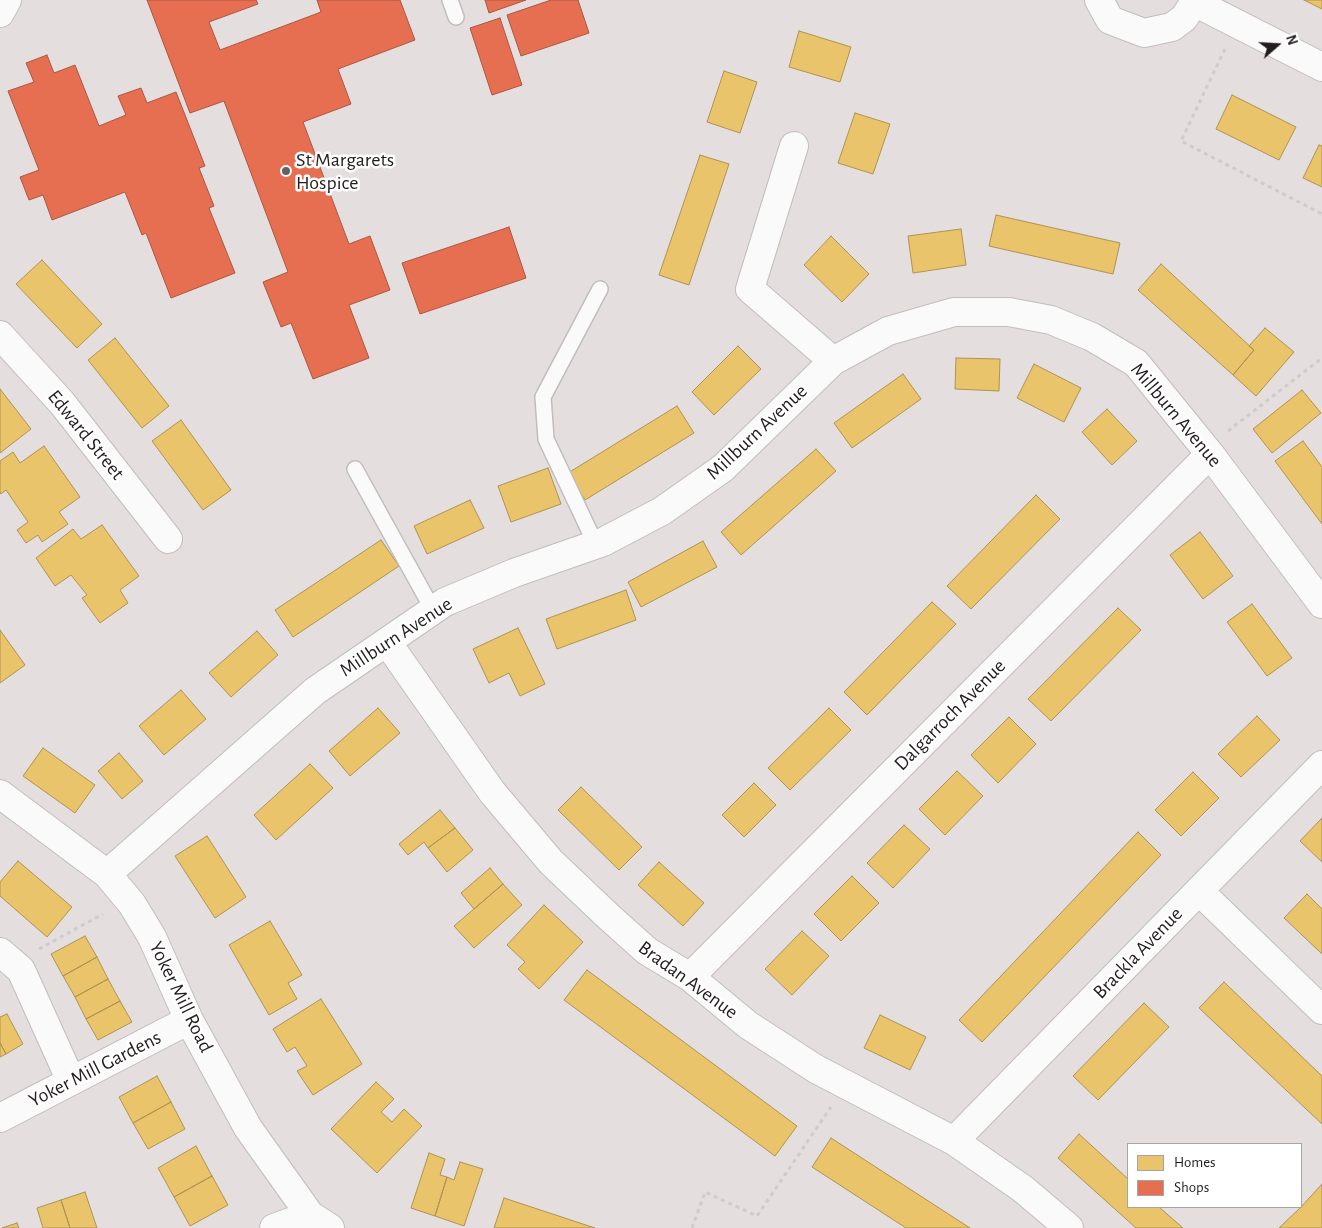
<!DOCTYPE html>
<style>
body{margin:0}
#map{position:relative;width:1322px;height:1228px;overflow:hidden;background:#e4dfde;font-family:"Alegreya Sans",sans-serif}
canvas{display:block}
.legend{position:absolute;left:1127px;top:1143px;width:175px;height:65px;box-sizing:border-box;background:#fff;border:1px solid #a6a5a4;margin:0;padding:6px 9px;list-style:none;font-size:15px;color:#211d1c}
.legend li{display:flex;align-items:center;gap:10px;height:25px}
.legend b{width:25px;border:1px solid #a6a5a4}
.north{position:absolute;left:1252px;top:20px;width:50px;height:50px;-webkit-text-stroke:4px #fff;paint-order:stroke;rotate:71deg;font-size:14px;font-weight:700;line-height:20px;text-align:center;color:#211d1c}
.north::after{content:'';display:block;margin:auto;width:18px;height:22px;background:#211d1c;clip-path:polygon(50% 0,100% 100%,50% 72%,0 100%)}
</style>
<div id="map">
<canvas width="1322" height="1228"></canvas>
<ul class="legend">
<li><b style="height:14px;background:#e9c46a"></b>Homes</li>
<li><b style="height:14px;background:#e76f51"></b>Shops</li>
</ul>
<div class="north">N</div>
</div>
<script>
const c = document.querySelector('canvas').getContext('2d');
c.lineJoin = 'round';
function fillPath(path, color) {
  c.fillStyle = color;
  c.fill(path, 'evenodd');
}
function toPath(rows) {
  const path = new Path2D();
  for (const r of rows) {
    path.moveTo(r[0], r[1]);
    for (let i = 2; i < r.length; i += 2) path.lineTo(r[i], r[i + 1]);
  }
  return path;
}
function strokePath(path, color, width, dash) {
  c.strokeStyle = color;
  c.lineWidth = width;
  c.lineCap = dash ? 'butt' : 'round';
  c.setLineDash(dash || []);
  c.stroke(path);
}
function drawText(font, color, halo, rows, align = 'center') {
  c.font = font + ' "Alegreya Sans",sans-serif';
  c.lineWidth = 5;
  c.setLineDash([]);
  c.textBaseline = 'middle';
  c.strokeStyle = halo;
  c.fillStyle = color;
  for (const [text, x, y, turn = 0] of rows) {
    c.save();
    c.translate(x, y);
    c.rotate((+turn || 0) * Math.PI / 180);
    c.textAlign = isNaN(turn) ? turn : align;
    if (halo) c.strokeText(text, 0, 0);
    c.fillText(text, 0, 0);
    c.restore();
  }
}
const homes = toPath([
 [1304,0,1322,0,1322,9,1304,0],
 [799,31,851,47,840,82,789,67,799,31],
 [724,71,757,82,740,133,707,122,724,71],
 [1232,95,1296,127,1279,160,1216,129,1232,95],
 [855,113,890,124,873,174,838,163,855,113],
 [1319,145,1322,146,1322,187,1303,178,1319,145],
 [700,155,729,164,689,285,659,275,700,155],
 [996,215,1120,243,1113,274,989,246,996,215],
 [961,229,966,265,913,273,908,236,961,229],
 [831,236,869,274,842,302,804,265,831,236],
 [42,260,102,324,77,348,16,284,42,260],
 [1161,264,1254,350,1233,375,1138,290,1161,264],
 [1265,328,1294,352,1256,396,1233,375,1254,350,1249,346,1265,328],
 [115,338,169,406,142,428,88,360,115,338],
 [738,346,761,369,714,415,692,392,738,346],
 [956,358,1000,359,999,391,955,389,956,358],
 [1034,364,1081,388,1064,422,1017,398,1034,364],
 [903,374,921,399,852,448,834,423,903,374],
 [0,389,31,429,0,453,0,389],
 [1302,390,1321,413,1272,453,1253,429,1302,390],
 [677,406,694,433,585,500,568,473,677,406],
 [1107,409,1137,441,1112,465,1082,432,1107,409],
 [181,420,231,490,203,510,152,441,181,420],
 [1303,441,1322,467,1322,524,1275,461,1303,441],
 [44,446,80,497,59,512,68,524,42,542,38,535,26,543,17,530,28,522,6,490,1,494,0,492,0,461,13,452,20,463,44,446],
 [816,449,836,471,741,555,721,532,816,449],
 [548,468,561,504,511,522,498,486,548,468],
 [1036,495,1060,519,971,609,947,586,1036,495],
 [470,500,484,528,427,554,414,526,470,500],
 [102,525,139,576,120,590,128,603,100,623,82,598,87,595,71,575,55,586,36,558,73,529,81,539,102,525],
 [1200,532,1233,576,1203,599,1170,555,1200,532],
 [381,540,399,566,293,637,275,610,381,540],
 [703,541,717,567,641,607,628,582,703,541],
 [626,590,636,620,557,649,546,619,626,590],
 [932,602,956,624,867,715,844,692,932,602],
 [1252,604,1292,658,1267,676,1227,622,1252,604],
 [1118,608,1141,630,1051,721,1028,699,1118,608],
 [518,628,545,684,520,696,509,673,489,683,473,649,518,628],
 [0,630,25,665,0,683,0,630],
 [257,631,278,655,231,697,209,673,257,631],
 [181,690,206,719,164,755,139,726,181,690],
 [378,708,400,733,350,776,329,751,378,708],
 [829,708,851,730,790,790,768,768,829,708],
 [1257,716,1280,740,1241,777,1218,754,1257,716],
 [1009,717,1036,744,998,783,971,755,1009,717],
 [43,748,95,785,75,813,23,776,43,748],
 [119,753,143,781,122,799,98,771,119,753],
 [310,764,333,788,276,840,254,815,310,764],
 [957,771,983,796,945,835,919,809,957,771],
 [1193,772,1219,798,1181,836,1155,810,1193,772],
 [754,783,776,805,744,837,722,815,754,783],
 [581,787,642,847,619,870,558,810,581,787],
 [440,810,455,828,428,848,424,842,408,855,399,844,440,810],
 [1322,818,1322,862,1300,841,1322,818],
 [904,825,930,849,893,888,867,863,904,825],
 [455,828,473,850,447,872,428,848,455,828],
 [1138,832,1161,855,982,1042,959,1020,1138,832],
 [207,836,246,897,215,918,175,856,207,836],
 [18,861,72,907,47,937,0,896,0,882,18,861],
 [659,862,704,903,683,926,638,885,659,862],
 [490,868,503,884,474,909,461,893,490,868],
 [852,876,879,903,841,941,814,914,852,876],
 [503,884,522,905,474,948,454,926,503,884],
 [1307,894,1322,909,1322,954,1284,918,1307,894],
 [544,905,583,942,539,989,518,969,525,962,507,945,544,905],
 [270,921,302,975,288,983,297,999,269,1015,229,945,270,921],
 [802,931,829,956,792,995,765,969,802,931],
 [85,936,97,957,63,976,51,954,85,936],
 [97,957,108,979,75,997,63,976,97,957],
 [587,970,797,1126,775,1156,564,1000,587,970],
 [108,979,120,1001,86,1019,75,997,108,979],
 [1224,982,1322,1076,1322,1124,1199,1008,1224,982],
 [321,999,362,1064,313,1095,297,1071,307,1066,295,1047,287,1052,273,1029,321,999],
 [120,1001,132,1022,98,1040,86,1019,120,1001],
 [1144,1003,1169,1027,1098,1100,1073,1076,1144,1003],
 [7,1014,23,1044,6,1054,0,1043,0,1017,7,1014],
 [880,1015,926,1037,910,1070,864,1048,880,1015],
 [0,1043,6,1054,0,1057,0,1043],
 [157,1076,171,1102,133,1123,119,1097,157,1076],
 [376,1082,394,1099,381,1112,392,1122,404,1109,422,1126,377,1173,331,1129,376,1082],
 [171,1102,185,1129,148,1149,133,1123,171,1102],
 [1079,1134,1128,1179,1128,1207,1159,1207,1183,1228,1136,1228,1058,1158,1079,1134],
 [831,1138,970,1228,906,1228,812,1167,831,1138],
 [196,1146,212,1176,174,1197,158,1168,196,1146],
 [429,1153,445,1159,440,1175,447,1177,435,1216,411,1208,429,1153],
 [460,1162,483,1169,464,1226,435,1216,447,1177,454,1180,460,1162],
 [212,1176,228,1205,190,1226,174,1197,212,1176],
 [1322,1184,1322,1228,1279,1228,1301,1207,1322,1184],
 [85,1192,97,1228,70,1228,61,1200,85,1192],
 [504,1198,595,1228,494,1228,504,1198],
 [61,1200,70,1228,43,1228,37,1208,61,1200],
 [17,1223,19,1228,2,1228,17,1223]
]);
fillPath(homes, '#e9c46a');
strokePath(homes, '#ad9253', 1);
const shops = toPath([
 [147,0,256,0,258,4,209,22,220,50,321,12,317,0,400,0,415,40,338,69,351,104,303,122,349,244,370,236,390,290,349,305,369,358,313,379,291,323,281,327,263,282,288,272,224,101,190,113,147,0],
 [485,0,526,0,489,13,485,0],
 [551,0,578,0,589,33,521,56,507,15,551,0],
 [500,18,522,85,492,95,470,28,500,18],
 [47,55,54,73,75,65,99,126,126,115,118,96,141,88,147,103,176,92,205,166,199,168,214,206,209,208,235,273,171,298,146,233,142,235,125,192,52,220,43,195,29,200,20,177,39,170,8,91,34,82,26,63,47,55],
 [509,227,526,278,420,314,402,263,509,227]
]);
fillPath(shops, '#e76f51');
strokePath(shops, '#ac5641', 1);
const lane = toPath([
 [450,0,456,17],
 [355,469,433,610],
 [596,545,546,439,543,397,600,289]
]);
const street = toPath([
 [1099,0,1110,20,1144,33,1172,27,1184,18,1196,0],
 [1196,3,1322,67],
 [0,13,7,0],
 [794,146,750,289,833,361],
 [0,335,62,403,168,539],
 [387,642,492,792,551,862,609,917,647,951,690,977,748,1025,816,1069,954,1141,1023,1189,1069,1228],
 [0,794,107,874,132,904,152,937,189,1020,248,1128,310,1215,330,1228],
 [107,874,315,691,445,602,514,573,603,542,662,511,723,468,833,361,888,331,954,312,1009,312,1051,320,1092,337,1136,363,1210,454,1322,604],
 [1199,891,1322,1010],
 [0,952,21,970,71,1081],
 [690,977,1210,454],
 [0,1118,189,1020],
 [954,1141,1322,765],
 [274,1228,310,1215]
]);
strokePath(lane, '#c2bdbc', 18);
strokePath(street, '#c2bdbc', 30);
strokePath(toPath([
 [1225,49,1181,141,1322,214],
 [1228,431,1322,358],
 [39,949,103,914],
 [692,1228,705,1192,757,1216,831,1107]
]), '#cecccb', 3, [4, 4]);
strokePath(lane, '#fbfafa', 15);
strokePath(street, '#fbfafa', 28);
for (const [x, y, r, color] of [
 [286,171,5,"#656160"]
]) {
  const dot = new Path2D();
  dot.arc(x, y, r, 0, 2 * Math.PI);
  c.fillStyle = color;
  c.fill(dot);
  strokePath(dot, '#fff', 2);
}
drawText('20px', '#211d1c', '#fff', [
 ["St Margarets",296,160],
 ["Hospice",296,183]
], 'left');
drawText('20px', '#211d1c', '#fff', [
 ["Millburn Avenue",1176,415,50],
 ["Millburn Avenue",757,432,-43],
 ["Edward Street",86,435,51],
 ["Millburn Avenue",396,637,-33],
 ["Dalgarroch Avenue",950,715,-45],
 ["Brackla Avenue",1138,953,-46],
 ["Bradan Avenue",688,980,36],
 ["Yoker Mill Road",181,997,64],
 ["Yoker Mill Gardens",95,1069,-27]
]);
</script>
